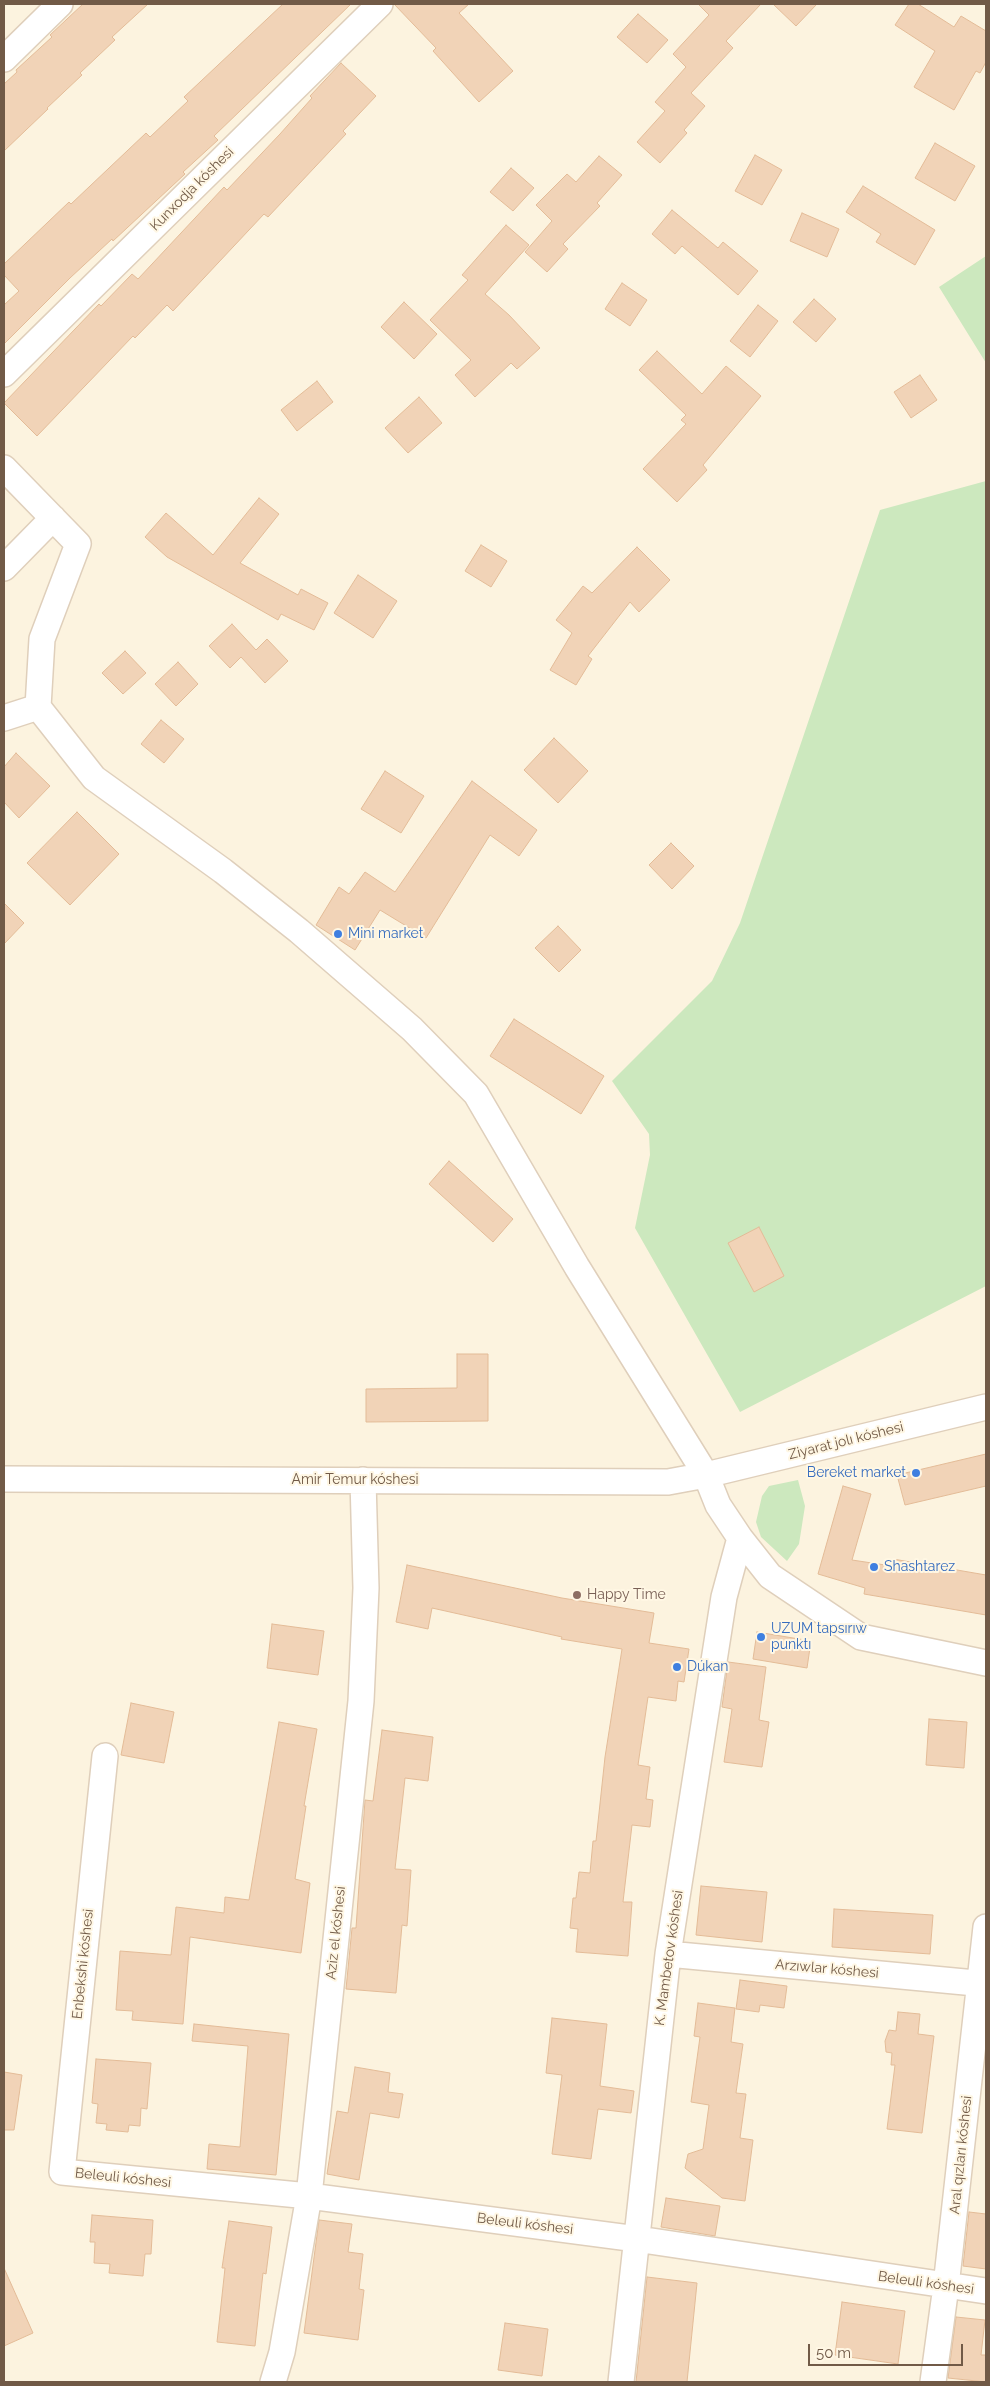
<!DOCTYPE html>
<meta charset="utf-8">
<style>
body{margin:0}
#map{position:relative;width:990px;height:2386px;overflow:hidden;background:#fcf3df;font-family:Raleway,sans-serif}
canvas{display:block}
.frame{position:absolute;inset:0;border:5px solid #715a47;pointer-events:none}
.scale{position:absolute;left:808px;top:2344px;width:155px;height:22px;box-sizing:border-box;border:2px solid #715a47;border-top:0;padding-left:6px;font-size:15px;line-height:18px;white-space:nowrap;color:#715a47;-webkit-text-stroke:4px #fff7e4;paint-order:stroke}
</style>
<div id="map">
<canvas width="990" height="2386"></canvas>
<div class="frame"></div>
<div class="scale">50 m</div>
</div>
<script>
const c = document.querySelector('canvas').getContext('2d');
c.lineJoin = 'round';
function fillPath(path, color) {
  c.fillStyle = color;
  c.fill(path, 'evenodd');
}
function toPath(rows) {
  const path = new Path2D();
  for (const r of rows) {
    path.moveTo(r[0], r[1]);
    for (let i = 2; i < r.length; i += 2) path.lineTo(r[i], r[i + 1]);
  }
  return path;
}
function strokePath(path, color, width, dash) {
  c.strokeStyle = color;
  c.lineWidth = width;
  c.lineCap = dash ? 'butt' : 'round';
  c.setLineDash(dash || []);
  c.stroke(path);
}
function drawText(font, color, halo, rows, align = 'center') {
  c.font = font + ' Raleway,sans-serif';
  c.lineWidth = 4;
  c.setLineDash([]);
  c.textBaseline = 'middle';
  c.strokeStyle = halo;
  c.fillStyle = color;
  for (const [text, x, y, turn = 0] of rows) {
    c.save();
    c.translate(x, y);
    c.rotate((+turn || 0) * Math.PI / 180);
    c.textAlign = isNaN(turn) ? turn : align;
    if (halo) c.strokeText(text, 0, 0);
    c.fillText(text, 0, 0);
    c.restore();
  }
}
fillPath(toPath([
 [986,256,986,363,939,287],
 [986,481,986,1286,740,1412,635,1228,650,1155,649,1134,612,1081,712,981,740,923,880,510],
 [798,1480,805,1506,799,1544,787,1561,761,1537,756,1522,762,1496,769,1486]
]), '#cce8be');
const building = toPath([
 [83,4,148,4,112,37,115,40,80,73,82,75,47,108,48,109,4,151,4,84,17,72,16,70,52,37,50,35,83,4],
 [283,4,351,4,214,136,218,140,183,172,185,174,113,241,112,239,70,278,4,344,4,305,19,291,4,275,4,264,69,202,71,204,146,133,150,137,188,101,184,97,283,4],
 [394,4,469,4,459,13,513,71,479,102,433,51,436,48,394,4],
 [698,4,761,4,726,41,733,48,691,93,705,106,684,130,687,133,660,163,637,142,665,111,655,102,686,67,673,54,709,15,698,4],
 [773,4,817,4,796,26,773,4],
 [909,4,918,4,954,27,961,16,986,31,986,62,980,73,976,71,954,110,914,87,935,51,895,25,909,4],
 [638,14,668,40,647,63,617,37,638,14],
 [341,63,376,96,343,131,346,134,268,217,264,214,173,311,167,305,135,338,133,336,37,436,4,403,99,304,101,306,132,274,138,279,224,187,227,190,280,134,312,98,310,96,341,63],
 [935,143,975,166,955,201,915,178,935,143],
 [755,155,782,170,762,205,735,191,755,155],
 [599,156,622,175,597,203,600,206,563,244,568,249,547,272,525,252,552,221,536,205,567,174,576,182,599,156],
 [511,168,534,188,513,211,490,192,511,168],
 [863,186,935,230,915,265,876,242,881,234,846,212,863,186],
 [672,210,718,248,723,242,758,271,738,295,682,246,675,254,652,234,672,210],
 [802,213,839,229,827,257,790,241,802,213],
 [506,225,529,245,485,294,509,315,540,348,517,369,511,363,475,397,455,375,471,360,430,320,468,280,462,275,506,225],
 [622,283,647,300,630,326,605,309,622,283],
 [814,299,836,319,816,342,793,322,814,299],
 [404,302,437,334,414,359,381,327,404,302],
 [758,305,778,321,750,357,730,341,758,305],
 [657,351,702,394,726,366,761,396,703,465,707,470,677,502,643,469,686,424,681,420,686,415,639,370,657,351],
 [920,375,937,400,911,418,894,392,920,375],
 [317,381,333,402,297,431,281,410,317,381],
 [419,397,442,423,408,453,385,428,419,397],
 [259,498,279,514,240,563,298,595,301,589,328,603,314,630,281,614,278,620,167,557,145,537,166,513,213,555,259,498],
 [481,545,507,561,491,587,465,571,481,545],
 [637,547,670,580,639,612,630,602,588,656,592,659,576,685,550,670,572,633,556,620,583,586,592,593,637,547],
 [358,575,397,601,373,638,334,613,358,575],
 [232,624,256,650,267,639,288,661,265,683,241,657,230,668,209,646,232,624],
 [125,651,146,673,123,694,102,673,125,651],
 [178,662,198,684,176,706,155,684,178,662],
 [161,720,184,739,164,763,141,744,161,720],
 [554,738,588,771,558,803,524,770,554,738],
 [16,753,50,786,19,818,4,802,4,767,16,753],
 [385,771,424,796,401,833,361,809,385,771],
 [472,781,537,830,519,856,490,835,426,938,380,910,355,950,316,925,339,887,349,894,365,872,395,892,472,781],
 [77,812,119,854,70,905,27,863,77,812],
 [671,843,694,866,672,889,649,865,671,843],
 [4,903,24,923,4,944,4,903],
 [558,926,581,950,559,972,535,948,558,926],
 [514,1019,604,1076,581,1114,490,1056,514,1019],
 [449,1161,513,1219,493,1242,429,1184,449,1161],
 [759,1227,784,1276,754,1292,728,1243,759,1227],
 [457,1354,488,1354,488,1421,366,1422,366,1389,457,1388,457,1354],
 [986,1454,986,1486,905,1505,897,1475,986,1454],
 [843,1486,871,1494,852,1560,892,1566,893,1559,986,1575,986,1615,864,1594,865,1588,818,1574,843,1486],
 [407,1565,562,1598,654,1613,649,1643,689,1649,684,1682,678,1681,676,1701,648,1697,638,1765,650,1767,646,1799,653,1800,650,1827,632,1825,623,1902,632,1902,628,1956,576,1952,578,1929,570,1928,573,1898,576,1898,579,1872,590,1873,593,1841,596,1841,605,1757,622,1649,561,1639,562,1637,432,1608,428,1629,396,1622,407,1565],
 [272,1624,324,1631,318,1675,267,1668,272,1624],
 [757,1632,811,1641,807,1668,753,1659,757,1632],
 [728,1662,766,1667,759,1720,769,1722,762,1767,724,1762,732,1709,722,1707,728,1662],
 [131,1703,174,1712,164,1763,121,1755,131,1703],
 [929,1719,967,1722,964,1768,926,1765,929,1719],
 [279,1722,317,1729,304,1806,306,1806,295,1879,310,1883,301,1953,190,1937,183,2024,132,2020,133,2011,116,2010,120,1951,171,1955,176,1907,224,1913,225,1897,249,1900,279,1722],
 [382,1730,433,1737,428,1781,405,1778,395,1869,411,1870,407,1926,402,1925,396,1993,346,1989,352,1928,356,1928,365,1800,373,1801,382,1730],
 [701,1886,767,1892,762,1942,696,1935,701,1886],
 [834,1909,933,1915,930,1954,832,1947,834,1909],
 [740,1980,787,1986,784,2008,760,2005,759,2012,736,2009,740,1980],
 [698,2003,735,2008,731,2042,743,2044,736,2093,746,2094,740,2138,753,2140,745,2201,722,2198,685,2168,688,2154,703,2149,709,2105,691,2102,700,2037,694,2036,698,2003],
 [898,2012,920,2014,918,2034,934,2036,922,2133,887,2129,895,2065,891,2065,892,2053,886,2052,885,2041,889,2030,896,2031,898,2012],
 [552,2018,607,2024,600,2086,634,2091,631,2113,598,2109,591,2159,552,2154,562,2075,546,2073,552,2018],
 [194,2024,289,2034,276,2175,207,2169,209,2144,240,2147,248,2046,192,2041,194,2024],
 [96,2059,151,2063,147,2109,141,2108,140,2126,129,2125,128,2132,106,2130,107,2124,96,2123,98,2104,92,2103,96,2059],
 [355,2067,390,2073,388,2092,403,2094,399,2118,370,2113,359,2180,327,2174,337,2111,348,2113,355,2067],
 [4,2072,22,2075,14,2130,4,2130,4,2072],
 [666,2198,720,2206,715,2236,661,2227,666,2198],
 [969,2212,986,2214,986,2269,963,2266,969,2212],
 [92,2215,153,2220,151,2254,145,2254,143,2276,109,2273,110,2264,94,2263,95,2242,90,2242,92,2215],
 [319,2220,352,2224,348,2252,363,2254,359,2289,364,2290,358,2340,304,2333,319,2220],
 [229,2221,272,2227,266,2274,263,2273,255,2346,217,2342,225,2268,222,2268,229,2221],
 [4,2268,33,2333,4,2346,4,2268],
 [647,2277,697,2283,687,2382,636,2382,647,2277],
 [842,2302,905,2311,898,2364,835,2355,842,2302],
 [956,2317,985,2320,981,2355,986,2355,986,2382,948,2378,956,2317],
 [505,2323,548,2329,542,2376,498,2370,505,2323]
]);
fillPath(building, '#f1d3b7');
strokePath(building, '#e3bb97', 1);
const minor = toPath([
 [4,59,60,4],
 [4,374,380,4],
 [4,468,78,544,42,639,38,707,94,778,223,871,299,931,412,1029,476,1094,577,1267,706,1475,718,1505,740,1538,770,1576,861,1637,986,1663],
 [4,568,53,518],
 [4,718,38,707],
 [4,1479,668,1482,706,1475,986,1407],
 [105,1756,62,2172,309,2196,637,2239,986,2291],
 [668,1954,986,1984],
 [273,2382,282,2352,309,2196,361,1701,366,1588,363,1480],
 [621,2382,668,1954,724,1597,740,1538],
 [933,2382,946,2286,986,1927]
]);
strokePath(minor, '#dfcfbb', 28);
strokePath(minor, '#fff', 25);
for (const [x, y, r, color] of [
 [338,934,5,"#3f7fe0"],
 [916,1473,5,"#3f7fe0"],
 [874,1567,5,"#3f7fe0"],
 [577,1595,5,"#8d6e63"],
 [761,1637,5,"#3f7fe0"],
 [677,1667,5,"#3f7fe0"]
]) {
  const dot = new Path2D();
  dot.arc(x, y, r, 0, 2 * Math.PI);
  c.fillStyle = color;
  c.fill(dot);
  strokePath(dot, '#fff7e4', 2);
}
drawText('14px', '#715a47', '#fff7e4', [
 ["Kunxodja kóshesi",192,189,-45],
 ["Ziyarat jolı kóshesi",846,1441,-14],
 ["Amir Temur kóshesi",355,1480],
 ["Aziz el kóshesi",336,1933,-84],
 ["K. Mambetov kóshesi",669,1958,-82],
 ["Enbekshi kóshesi",83,1964,-84],
 ["Arzıwlar kóshesi",827,1969,5],
 ["Aral qızları kóshesi",961,2155,-84],
 ["Beleuli kóshesi",123,2178,6],
 ["Beleuli kóshesi",525,2224,7],
 ["Beleuli kóshesi",926,2283,8]
]);
drawText('14px', '#366cbe', '#fff7e4', [
 ["Mini market",348,934],
 ["Bereket market",906,1473,"right"],
 ["Shashtarez",884,1567],
 ["UZUM tapsırıw",771,1629],
 ["punktı",771,1645],
 ["Dúkan",687,1667]
], 'left');
drawText('14px', '#785e54', '#fff7e4', [
 ["Happy Time",587,1595]
], 'left');
</script>
